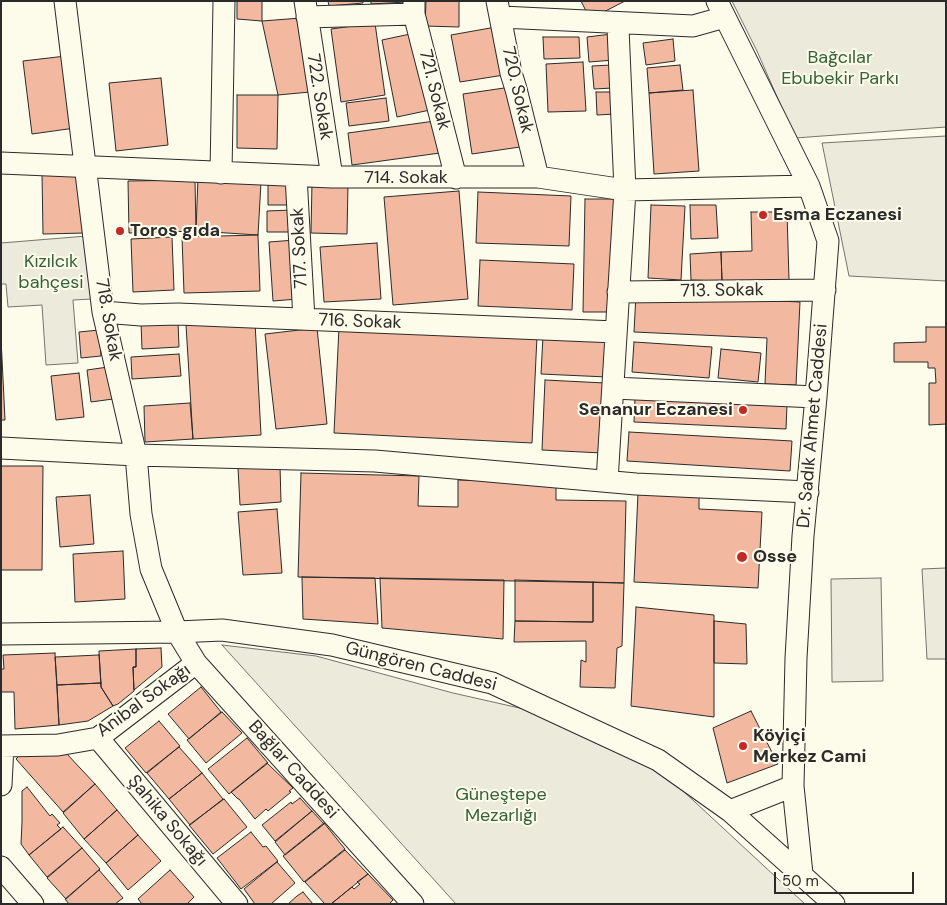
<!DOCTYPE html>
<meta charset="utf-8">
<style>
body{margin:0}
#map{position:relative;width:947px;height:905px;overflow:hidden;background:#fdfbea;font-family:"DM Sans",sans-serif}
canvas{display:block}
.frame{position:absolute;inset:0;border:2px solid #2b2b2b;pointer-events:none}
.scale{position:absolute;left:774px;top:872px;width:140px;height:22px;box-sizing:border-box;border:2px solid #2b2b2b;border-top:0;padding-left:6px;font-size:15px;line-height:18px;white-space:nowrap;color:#2b2b2b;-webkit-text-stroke:4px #fdfbea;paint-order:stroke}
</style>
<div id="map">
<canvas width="947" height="905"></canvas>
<div class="frame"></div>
<div class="scale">50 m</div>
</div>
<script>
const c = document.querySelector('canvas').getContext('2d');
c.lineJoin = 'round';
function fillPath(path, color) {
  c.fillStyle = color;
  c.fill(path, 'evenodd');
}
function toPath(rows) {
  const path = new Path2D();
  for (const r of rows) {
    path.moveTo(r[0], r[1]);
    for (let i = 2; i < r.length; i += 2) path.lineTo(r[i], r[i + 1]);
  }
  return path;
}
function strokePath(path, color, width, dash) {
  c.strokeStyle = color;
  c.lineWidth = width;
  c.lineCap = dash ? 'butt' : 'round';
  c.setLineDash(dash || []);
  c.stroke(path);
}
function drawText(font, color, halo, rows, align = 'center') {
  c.font = font + ' "DM Sans",sans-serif';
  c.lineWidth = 4;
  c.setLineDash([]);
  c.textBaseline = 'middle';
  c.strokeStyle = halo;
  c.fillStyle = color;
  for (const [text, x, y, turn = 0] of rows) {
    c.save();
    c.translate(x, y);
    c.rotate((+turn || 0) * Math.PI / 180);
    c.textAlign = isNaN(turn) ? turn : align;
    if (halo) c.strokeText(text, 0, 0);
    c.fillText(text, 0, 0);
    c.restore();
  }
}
const green = toPath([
 [732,1,946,1,946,127,795,138,757,51,732,1],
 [87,236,92,299,73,300,78,363,46,365,42,305,8,307,6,284,1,284,1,243,87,236],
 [222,645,316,656,453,693,546,714,641,752,805,904,456,904,222,645]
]);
fillPath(green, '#ecebdb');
strokePath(green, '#74746e', 1);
const parking = toPath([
 [946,136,946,281,849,276,822,143,946,136],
 [946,568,946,659,927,659,922,569,946,568],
 [881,578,883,681,832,682,831,579,881,578]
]);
fillPath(parking, '#eceadb');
strokePath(parking, '#74746e', 1);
const building = toPath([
 [237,1,262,1,262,21,237,19,237,1],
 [328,1,363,1,363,3,329,6,328,1],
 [371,1,406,1,406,2,371,4,371,1],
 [426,1,459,1,459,27,425,26,426,1],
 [581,1,625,1,590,19,581,1],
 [301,18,310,92,278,95,262,21,301,18],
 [375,23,385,95,341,102,331,29,375,23],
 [496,27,504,75,460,82,451,35,496,27],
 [415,33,430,110,397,117,382,40,415,33],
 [612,34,614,60,589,62,587,37,612,34],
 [543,37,579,37,580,58,544,59,543,37],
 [673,39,675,61,646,65,643,43,673,39],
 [66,56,75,128,32,134,23,61,66,56],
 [583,62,586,111,548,112,546,64,583,62],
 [612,65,613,88,594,89,592,66,612,65],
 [680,65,683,90,649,93,647,68,680,65],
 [161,78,168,145,116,151,109,83,161,78],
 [511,87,520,147,472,154,463,94,511,87],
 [693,90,699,171,654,174,649,93,693,90],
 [596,92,616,92,616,114,597,115,596,92],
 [237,95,278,95,277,149,237,148,237,95],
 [386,98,389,121,349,126,346,103,386,98],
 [435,121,440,153,352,165,348,133,435,121],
 [84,172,85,233,43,234,42,173,84,172],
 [198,178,261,182,258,235,196,231,198,178],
 [195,180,196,231,129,233,128,181,195,180],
 [291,181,291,205,268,205,268,182,291,181],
 [312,183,348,184,347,234,311,233,312,183],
 [459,191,468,299,393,305,384,197,459,191],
 [478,192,571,196,569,246,476,243,478,192],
 [585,199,614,199,612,312,583,312,585,199],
 [651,205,685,206,681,280,648,278,651,205],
 [690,205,716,205,718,238,691,239,690,205],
 [292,210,292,232,267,232,267,211,292,210],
 [751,212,787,212,789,280,722,281,721,252,752,251,751,212],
 [258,235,260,291,184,293,182,237,258,235],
 [172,237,174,290,133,292,131,239,172,237],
 [295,240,298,299,273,301,269,242,295,240],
 [377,243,381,299,324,302,320,247,377,243],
 [721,252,722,281,691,280,690,254,721,252],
 [480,260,574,264,572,310,478,306,480,260],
 [636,294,800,302,796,385,765,384,767,338,634,332,636,294],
 [141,322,178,322,179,347,142,349,141,322],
 [255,322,261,435,193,439,186,325,255,322],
 [339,327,537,336,532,443,334,433,339,327],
 [926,327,946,327,946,424,929,425,929,383,936,383,935,368,928,368,928,362,894,362,894,343,926,342,926,327],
 [317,328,327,424,276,429,265,334,317,328],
 [99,330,101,356,81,358,79,332,99,330],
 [543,336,609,340,607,377,541,374,543,336],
 [1,338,5,420,1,420,1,338],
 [634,342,712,347,709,378,632,372,634,342],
 [721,349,761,353,758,382,718,378,721,349],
 [179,354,181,376,132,379,131,357,179,354],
 [108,367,113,399,91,402,87,370,108,367],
 [79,373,84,417,56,420,51,376,79,373],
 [545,380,605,383,602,453,542,450,545,380],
 [635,398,787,405,786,429,634,422,635,398],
 [190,403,193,439,145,442,144,406,190,403],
 [629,432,792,441,790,471,627,461,629,432],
 [1,466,43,466,42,570,1,570,1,466],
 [280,466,281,502,240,505,238,468,280,466],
 [301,473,419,476,418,506,458,507,458,480,556,482,556,500,626,501,624,583,298,577,301,473],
 [638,493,699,495,699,509,762,512,758,588,634,582,638,493],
 [90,495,94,544,60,547,56,497,90,495],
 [277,509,282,573,243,575,238,512,277,509],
 [123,551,125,599,75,602,73,554,123,551],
 [302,577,375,578,378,624,303,619,302,577],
 [380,578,504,580,503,639,382,628,380,578],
 [515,580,593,582,593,622,515,621,515,580],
 [593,582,624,583,622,646,617,648,615,688,580,687,581,660,586,662,586,641,514,642,515,621,593,622,593,582],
 [636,607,714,615,714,717,631,706,636,607],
 [714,621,746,624,747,664,714,663,714,621],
 [161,648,162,667,134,690,133,667,136,667,136,649,161,648],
 [136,649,136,667,133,667,134,691,118,704,113,706,101,687,99,651,136,649],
 [55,653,59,725,15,729,14,692,1,692,1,669,4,669,3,655,55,653],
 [99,655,101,683,57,685,55,657,99,655],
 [101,683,101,687,113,706,88,721,59,725,57,685,101,683],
 [201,687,221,712,189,739,168,714,201,687],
 [751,711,778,764,727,783,713,728,751,711],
 [222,712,242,733,206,763,187,740,222,712],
 [159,721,180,746,146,773,125,748,159,721],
 [247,738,268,763,229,794,208,769,247,738],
 [179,747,202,773,169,799,147,773,179,747],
 [67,754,95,784,63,812,16,759,19,756,67,754],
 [267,763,293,788,289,791,291,792,268,811,266,809,255,819,239,799,238,799,231,792,267,763],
 [202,773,223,799,190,825,169,799,202,773],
 [95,784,117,810,84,839,63,813,95,784],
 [27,787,50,816,52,814,60,823,57,825,61,829,29,855,21,844,22,822,22,791,27,787],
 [300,798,312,811,275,841,262,825,291,802,292,804,300,798],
 [224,799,247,827,213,854,189,825,224,799],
 [117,810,138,835,106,863,84,839,117,810],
 [312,811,324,824,285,855,275,842,312,811],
 [324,823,345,849,304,882,283,856,324,823],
 [63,827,82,848,47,877,29,855,63,827],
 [251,832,263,847,266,846,278,861,241,889,217,858,251,832],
 [138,835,161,861,128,890,106,863,138,835],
 [82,848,100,869,66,899,47,878,82,848],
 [345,850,368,874,331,904,325,904,305,882,345,850],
 [277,862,295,883,271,904,255,904,244,889,277,862],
 [99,870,123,898,115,904,69,904,65,899,99,870],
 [170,870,194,897,187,904,142,904,138,899,170,870],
 [368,874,393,900,389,904,331,904,352,887,354,889,360,884,357,882,368,874],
 [303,892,313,904,288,904,297,896,303,892]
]);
fillPath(building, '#f2b8a0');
strokePath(building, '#2b2b2b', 1);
const minor = toPath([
 [65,1,103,312,136,455,141,514,151,569,177,632,196,663,413,904],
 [305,1,332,177],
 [414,1,414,14,456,178],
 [497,1,511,73,516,89,538,177],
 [717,1,809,186,828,241,816,397,803,536,796,658,793,786,802,874],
 [307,17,414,14],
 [501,17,693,26,725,17],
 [1,163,332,177,538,177,625,190,809,186],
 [221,173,224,1],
 [296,176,304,319],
 [618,292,825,290],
 [103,312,141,315,178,314,616,332],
 [613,388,816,397],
 [1,448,136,455,375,461,636,484,808,492],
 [607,481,625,190,618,28],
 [1,634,177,632,222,630,332,645,492,683,658,760,730,811,834,904],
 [98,738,237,904],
 [1,746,58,745,98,738,196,663],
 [1,785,3,746],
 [730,811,793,786],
 [1,867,33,904]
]);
strokePath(minor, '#2b2b2b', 23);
strokePath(minor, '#fdfbea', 21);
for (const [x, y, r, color] of [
 [763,215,5,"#c62828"],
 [120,231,5,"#c62828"],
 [743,410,5,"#c62828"],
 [742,557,6,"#c62828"],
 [743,746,5,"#c62828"]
]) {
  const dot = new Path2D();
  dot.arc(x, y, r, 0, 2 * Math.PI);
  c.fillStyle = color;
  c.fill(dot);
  strokePath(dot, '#fdfbea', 2);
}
drawText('18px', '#34623c', '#fdfbea', [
 ["Bağcılar",840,58],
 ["Ebubekir Parkı",840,79],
 ["Kızılcık",51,262],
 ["bahçesi",51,283],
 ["Güneştepe",501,795],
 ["Mezarlığı",501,816]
]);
drawText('18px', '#2b2b2b', '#fdfbea', [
 ["721. Sokak",434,90,76],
 ["720. Sokak",517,90,77],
 ["722. Sokak",319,97,81],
 ["714. Sokak",406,178],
 ["717. Sokak",300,248,-93],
 ["713. Sokak",722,291,-1],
 ["718. Sokak",108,320,80],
 ["716. Sokak",360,322,2],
 ["Dr. Sadık Ahmet Caddesi",813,426,-85],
 ["Güngören Caddesi",421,667,14],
 ["Anibal Sokağı",144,701,-36],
 ["Bağlar Caddesi",293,770,48],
 ["Şahika Sokağı",167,821,50]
]);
drawText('bold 18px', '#2b2b2b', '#fdfbea', [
 ["Esma Eczanesi",773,215],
 ["Toros gıda",130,231],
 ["Senanur Eczanesi",733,410,"right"],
 ["Osse",753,557],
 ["Köyiçi",753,736],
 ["Merkez Cami",753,757]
], 'left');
</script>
